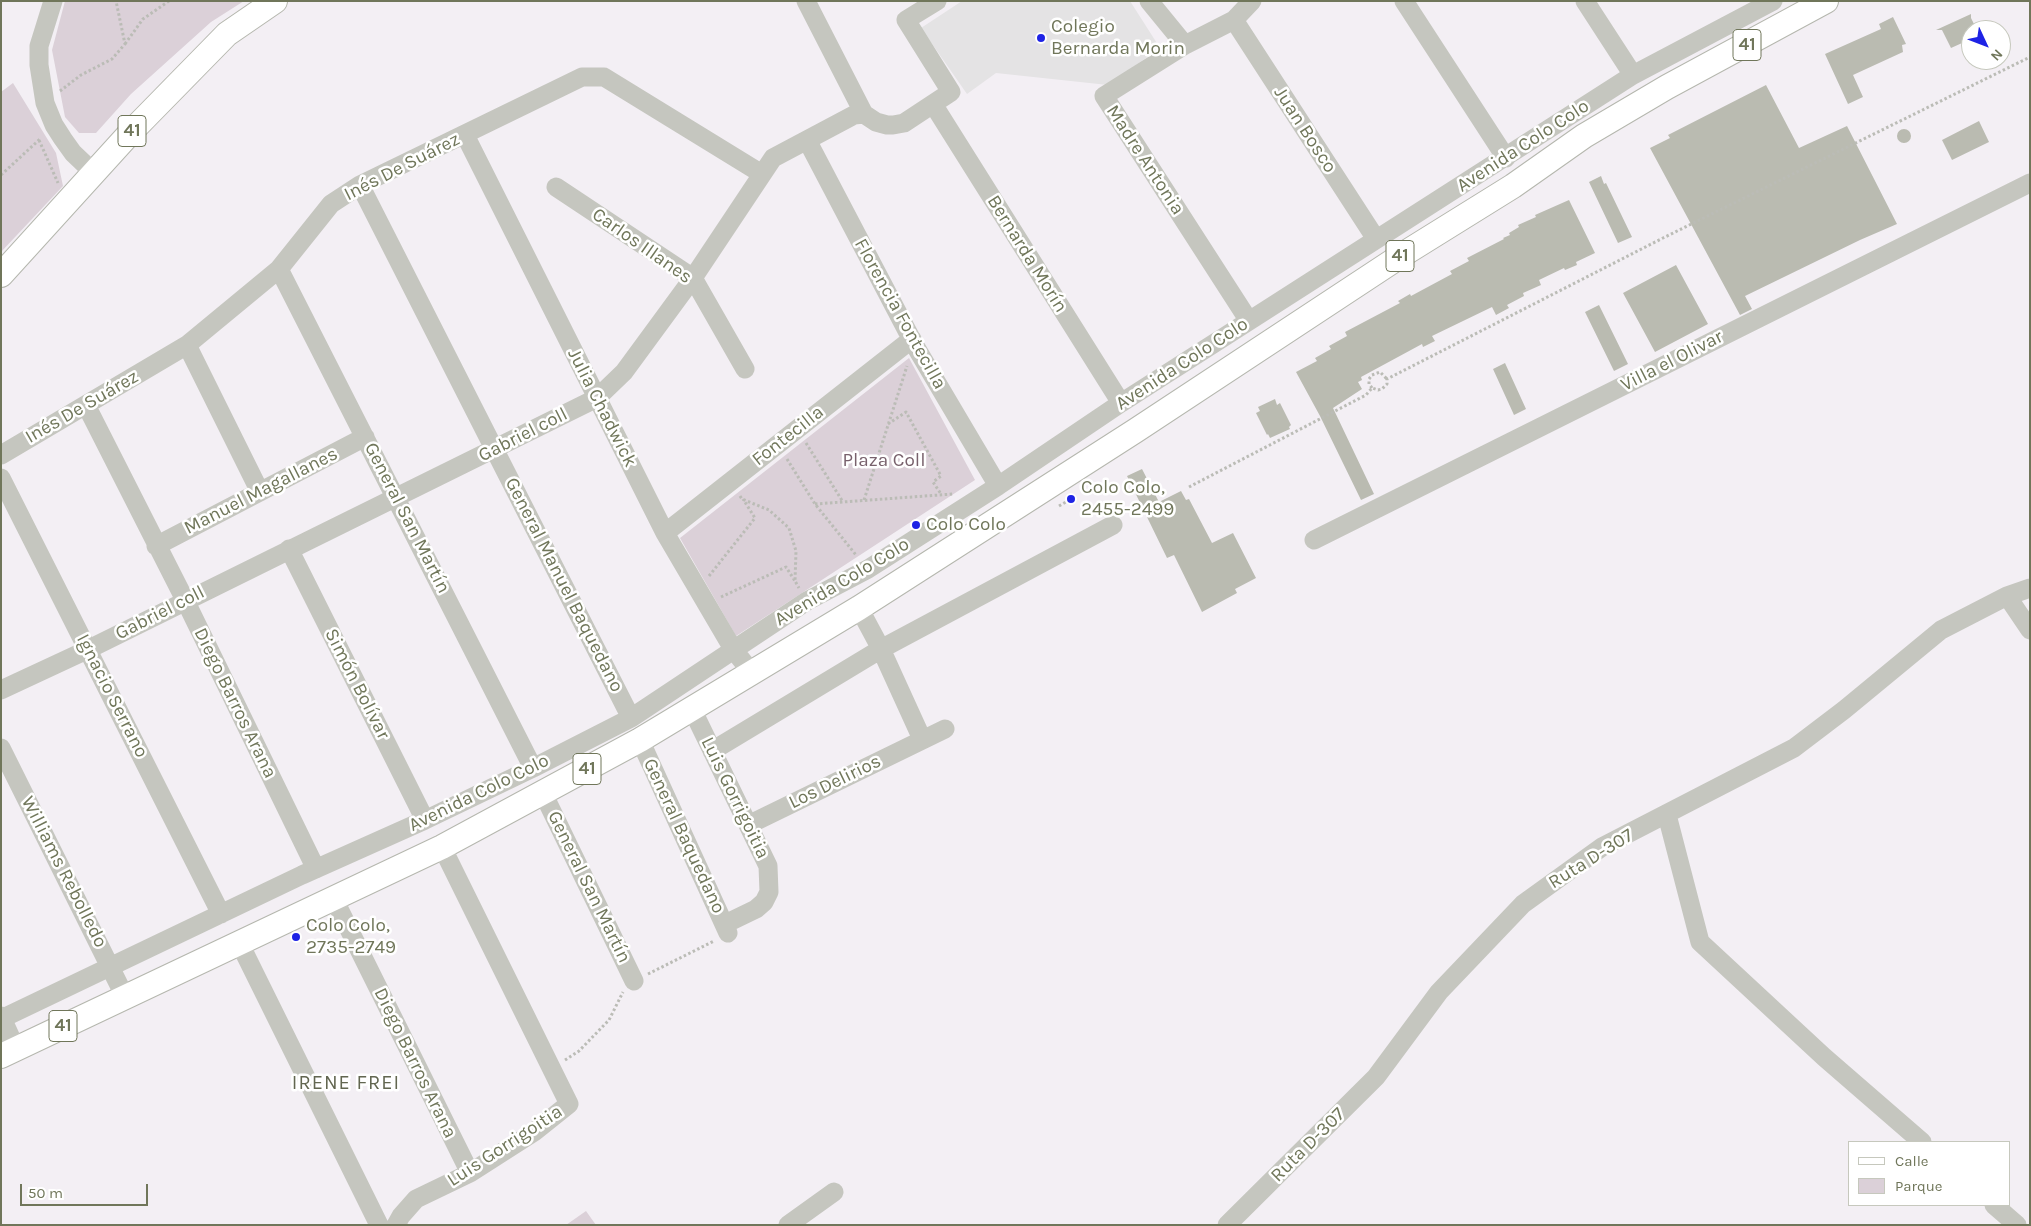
<!DOCTYPE html>
<meta charset="utf-8">
<style>
body{margin:0}
#map{position:relative;width:2031px;height:1226px;overflow:hidden;background:#f3eff4;font-family:Karla,sans-serif}
canvas{display:block}
.frame{position:absolute;inset:0;border:2px solid #70765a;pointer-events:none}
.legend{position:absolute;left:1848px;top:1141px;width:162px;height:65px;box-sizing:border-box;background:#fff;border:1px solid #c6c8bd;margin:0;padding:6px 9px;list-style:none;font-size:15px;color:#70765a}
.legend li{display:flex;align-items:center;gap:10px;height:25px}
.legend b{width:25px;border:1px solid #c6c8bd}
.north{position:absolute;left:1961px;top:20px;width:50px;height:50px;box-sizing:border-box;background:#fff;border:1px solid #c6c8bd;border-radius:50%;rotate:133deg;font-size:14px;font-weight:700;line-height:20px;text-align:center;color:#70765a}
.north::after{content:'';display:block;margin:auto;width:18px;height:22px;background:#1e23e5;clip-path:polygon(50% 0,100% 100%,50% 72%,0 100%)}
.scale{position:absolute;left:20px;top:1184px;width:128px;height:22px;box-sizing:border-box;border:2px solid #70765a;border-top:0;padding-left:6px;font-size:15px;line-height:18px;white-space:nowrap;color:#70765a;-webkit-text-stroke:4px #fff;paint-order:stroke}
</style>
<div id="map">
<canvas width="2031" height="1226"></canvas>
<div class="frame"></div>
<ul class="legend">
<li><b style="height:6px;background:#fff"></b>Calle</li>
<li><b style="height:14px;background:#dbd0d8"></b>Parque</li>
</ul>
<div class="north">N</div>
<div class="scale">50 m</div>
</div>
<script>
const c = document.querySelector('canvas').getContext('2d');
c.lineJoin = 'round';
function fillPath(path, color) {
  c.fillStyle = color;
  c.fill(path, 'evenodd');
}
function toPath(rows) {
  const path = new Path2D();
  for (const r of rows) {
    if (r.length === 3) {
      path.moveTo(r[0] + r[2], r[1]);
      path.arc(r[0], r[1], r[2], 0, 2 * Math.PI);
      continue;
    }
    path.moveTo(r[0], r[1]);
    for (let i = 2; i < r.length; i += 2) path.lineTo(r[i], r[i + 1]);
  }
  return path;
}
function strokePath(path, color, width, dash) {
  c.strokeStyle = color;
  c.lineWidth = width;
  c.lineCap = dash ? 'butt' : 'round';
  c.setLineDash(dash || []);
  c.stroke(path);
}
function drawText(font, color, halo, rows, align = 'center') {
  c.font = font + ' Karla,sans-serif';
  c.lineWidth = 5;
  c.setLineDash([]);
  c.textBaseline = 'middle';
  c.strokeStyle = halo;
  c.fillStyle = color;
  for (const [text, x, y, turn = 0] of rows) {
    c.save();
    c.translate(x, y);
    c.rotate((+turn || 0) * Math.PI / 180);
    c.textAlign = isNaN(turn) ? turn : align;
    if (halo) c.strokeText(text, 0, 0);
    c.fillText(text, 0, 0);
    c.restore();
  }
}
fillPath(toPath([
 [962,1,1130,1,1160,48,1108,85,996,73,967,94,921,28]
]), '#e4e3e4');
fillPath(toPath([
 [65,1,244,1,211,22,131,94,96,133,79,133,65,117,52,50],
 [13,83,56,153,63,186,1,252,1,92],
 [909,358,975,480,736,636,680,538],
 [586,1211,596,1225,566,1225]
]), '#dbd0d8');
fillPath(toPath([
 [1971,14,1971,18,1977,30,1971,30,1971,39,1951,48,1942,30,1936,30],
 [1893,17,1906,44,1902,45,1903,52,1853,75,1863,97,1848,104,1825,54,1881,29,1879,24],
 [1766,85,1799,148,1847,126,1897,224,1860,240,1745,296,1752,309,1740,315,1650,148,1670,138,1668,135],
 [1979,121,1989,142,1952,160,1942,140],
 [1904,136,7],
 [1601,176,1604,184,1606,183,1632,237,1618,243,1589,182],
 [1569,200,1595,253,1576,262,1577,265,1565,270,1564,268,1539,280,1541,285,1523,293,1524,296,1507,305,1509,308,1496,315,1492,307,1432,336,1435,341,1423,347,1422,344,1361,377,1362,380,1358,382,1362,389,1333,408,1374,494,1361,500,1320,416,1296,372,1317,361,1315,358,1331,349,1329,346,1347,336,1345,332,1400,303,1398,301,1410,294,1411,296,1452,274,1450,271,1469,261,1467,258,1504,239,1503,238,1510,235,1509,233,1519,227,1518,225,1536,217,1535,215],
 [1676,265,1708,324,1655,352,1623,293],
 [1599,305,1628,364,1614,371,1585,312],
 [1505,363,1526,409,1514,415,1493,369],
 [1275,399,1277,405,1280,403,1291,425,1289,427,1290,429,1270,438,1268,434,1267,435,1256,413,1260,411,1258,407],
 [1142,469,1159,502,1181,491,1186,500,1189,499,1212,543,1233,533,1256,578,1235,589,1237,593,1202,612,1174,555,1167,558,1127,476]
]), '#babbb1');
const major = toPath([
 [1,275,130,133,227,34,275,1],
 [1,1056,442,847,640,740,859,608,1135,431,1402,255,1513,186,1584,136,1667,87,1826,1]
]);
strokePath(major, '#b5b7ae', 26);
strokePath(toPath([
 [125,44,143,19,169,1],
 [60,91,81,75,112,59,125,44,116,1],
 [39,140,58,183],
 [1,175,40,139],
 [1372,388,1369,384,1369,379,1372,375,1380,372,1387,379],
 [888,424,906,412,941,476,933,482,941,494],
 [806,443,843,502],
 [787,459,815,504,856,555],
 [1189,487,1366,395,1372,388,1378,390,1382,389,1387,384,1387,379,1663,238,2030,57],
 [740,496,742,499,769,510,789,528,796,551,795,581,799,588],
 [864,500,907,366],
 [815,504,953,494],
 [1059,506,1071,499,1070,497],
 [709,576,755,518,743,499],
 [721,597,786,567,795,581],
 [648,974,714,941],
 [565,1060,579,1051,609,1020,623,992]
]), '#bbbcb6', 3, [2.5, 2.5]);
strokePath(toPath([
 [53,1,39,46,39,65,45,103,54,125,63,139,73,153,94,173],
 [806,1,864,114],
 [1149,1,1185,45],
 [1404,1,1506,158],
 [1585,1,1633,75],
 [1234,20,1376,239],
 [933,104,1121,403],
 [465,135,665,533,733,649,752,673],
 [807,140,914,344,998,486],
 [360,185,631,718],
 [556,187,693,278,745,369],
 [279,269,533,768],
 [1249,321,1104,96,1185,45,1234,20,1252,1],
 [187,345,260,492],
 [86,405,185,600,316,869],
 [1,455,187,345,279,269,331,204,360,185,582,77,604,77,762,174],
 [1,478,221,914],
 [665,533,912,339],
 [1314,540,2030,183],
 [156,546,365,437],
 [289,549,425,820],
 [2007,596,2030,630],
 [859,608,881,649,922,739],
 [1,690,89,649,597,398,624,372,693,278,773,158,854,115,864,114,876,122,887,125,893,125,904,123,951,92,906,20,937,1],
 [692,709,768,866,769,892,764,902,756,909,725,924],
 [640,740,728,933],
 [1,748,125,997],
 [712,751,881,649,1113,525],
 [543,793,634,981],
 [1667,815,1700,942,1824,1057,1922,1142],
 [748,825,945,729],
 [334,899,470,1173],
 [240,944,379,1225],
 [1,1016,16,1049],
 [1,1019,302,875,425,820,533,768,631,718,807,601,868,569,998,486,1121,403,1633,75,1773,1],
 [1994,1205,2017,1225],
 [396,1225,401,1216,416,1199,470,1173,534,1132,569,1104,442,847],
 [788,1225,834,1192],
 [1227,1225,1376,1077,1439,992,1523,904,1602,847,1794,748,1844,710,1941,630,2007,596,2030,588]
]), '#c5c6bf', 19);
strokePath(major, '#fff', 24);
for (const [x, y, r, color] of [
 [1041,38,5,"#1e23e5"],
 [1071,499,5,"#1e23e5"],
 [916,525,5,"#1e23e5"],
 [296,937,5,"#1e23e5"]
]) {
  const dot = new Path2D();
  dot.arc(x, y, r, 0, 2 * Math.PI);
  c.fillStyle = color;
  c.fill(dot);
  strokePath(dot, '#fff', 2);
}
for (const [x, y, w] of [
 [1747,45,28],
 [132,131,28],
 [1400,256,28],
 [587,769,28],
 [63,1026,28]
]) {
  const box = new Path2D();
  box.roundRect(x - w / 2, y - 15.5, w, 31, 4);
  c.fillStyle = '#fff';
  c.fill(box);
  strokePath(box, '#70765a', 1);
}
drawText('bold 18px', '#70765a', null, [
 ["41",1747,45],
 ["41",132,131],
 ["41",1400,256],
 ["41",587,769],
 ["41",63,1026]
]);
drawText('19px', '#70765a', '#fff', [
 ["Colegio",1051,27],
 ["Bernarda Morin",1051,49],
 ["Colo Colo,",1081,488],
 ["2455-2499",1081,510],
 ["Colo Colo",926,525],
 ["Colo Colo,",306,926],
 ["2735-2749",306,948]
], 'left');
drawText('19px', '#70765a', '#fff', [
 ["Juan Bosco",1305,130,57],
 ["Avenida Colo Colo",1523,146,-33],
 ["Madre Antonia",1145,160,57],
 ["Inés De Suárez",402,167,-27],
 ["Carlos Illanes",642,246,35],
 ["Bernarda Morín",1027,254,58],
 ["Florencia Fontecilla",900,314,61],
 ["Villa el Olivar",1672,361,-27],
 ["Avenida Colo Colo",1182,364,-33],
 ["Inés De Suárez",82,407,-30],
 ["Julia Chadwick",602,408,63],
 ["Gabriel coll",523,435,-27],
 ["Fontecilla",788,436,-38],
 ["Manuel Magallanes",261,491,-27],
 ["General San Martín",407,518,63],
 ["Avenida Colo Colo",842,582,-31],
 ["General Manuel Baquedano",564,585,63],
 ["Gabriel coll",160,613,-27],
 ["Simón Bolívar",357,684,63],
 ["Ignacio Serrano",112,696,63],
 ["Diego Barros Arana",235,703,64],
 ["Los Delirios",835,782,-26],
 ["Avenida Colo Colo",479,793,-26],
 ["Luis Gorrigoitia",735,798,64],
 ["General Baquedano",684,836,65],
 ["Ruta D-307",1591,859,-32],
 ["Williams Rebolledo",64,872,63],
 ["General San Martín",589,887,64],
 ["Diego Barros Arana",415,1063,64],
 ["Ruta D-307",1308,1145,-45],
 ["Luis Gorrigoitia",505,1146,-33]
]);
drawText('19px', '#78616c', '#fff', [
 ["Plaza Coll",884,461]
]);
c.letterSpacing = '1px';
drawText('20px', '#626650', '#fff', [
 ["IRENE FREI",346,1083]
]);
c.letterSpacing = '0px';
</script>
